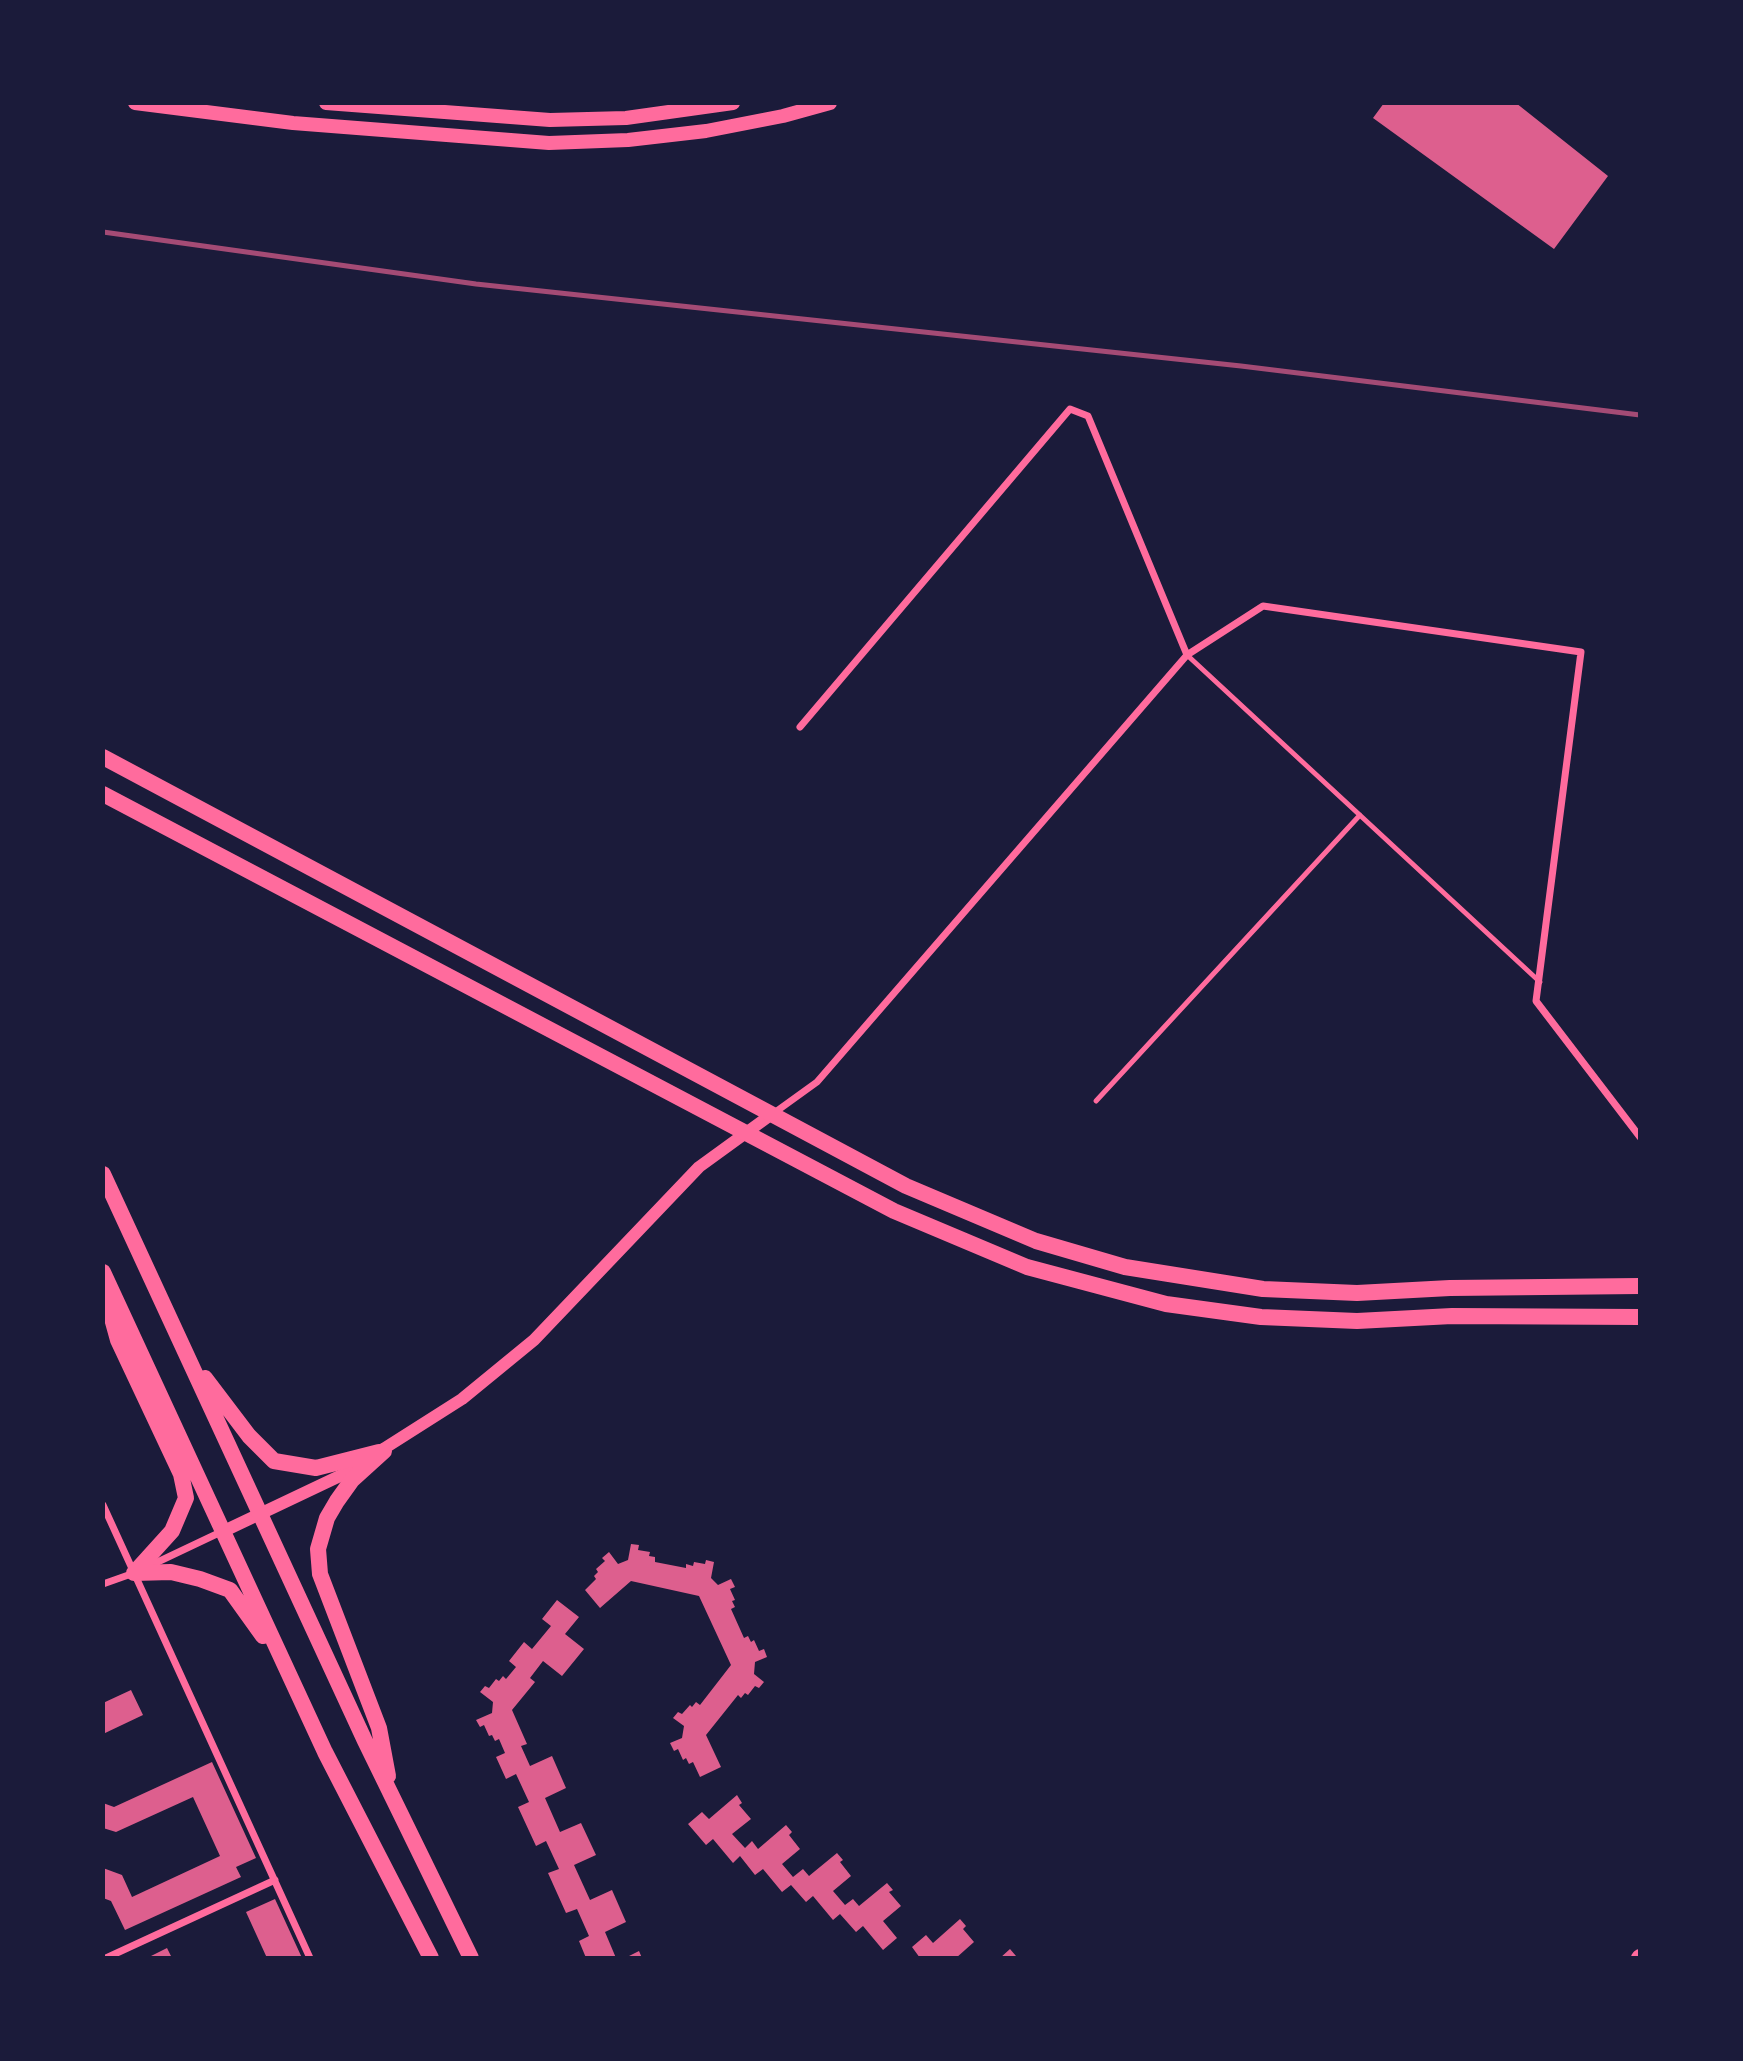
<!DOCTYPE html>
<style>
body{margin:0}
#map{position:relative;width:1743px;height:2061px;overflow:hidden;background:#1b1b3a;font-family:"DejaVu Sans",sans-serif}
canvas{display:block}
.frame{position:absolute;inset:0;border:105px solid #1b1b3a;pointer-events:none}
</style>
<div id="map">
<canvas width="1743" height="2061"></canvas>
<div class="frame"></div>
</div>
<script>
const c = document.querySelector('canvas').getContext('2d');
c.lineJoin = 'round';
function fillPath(path, color) {
  c.fillStyle = color;
  c.fill(path, 'evenodd');
}
function toPath(rows) {
  const path = new Path2D();
  for (const r of rows) {
    path.moveTo(r[0], r[1]);
    for (let i = 2; i < r.length; i += 2) path.lineTo(r[i], r[i + 1]);
  }
  return path;
}
function strokePath(path, color, width, dash) {
  c.strokeStyle = color;
  c.lineWidth = width;
  c.lineCap = dash ? 'butt' : 'round';
  c.setLineDash(dash || []);
  c.stroke(path);
}
fillPath(toPath([
 [1384,103,1516,103,1608,176,1554,249,1373,118],
 [631,1544,639,1545,638,1550,650,1552,649,1556,655,1557,655,1562,686,1568,686,1564,693,1566,694,1562,705,1564,706,1560,714,1562,711,1578,718,1585,731,1579,735,1587,730,1589,735,1600,732,1601,735,1607,731,1609,744,1638,748,1636,751,1642,754,1640,759,1651,764,1649,767,1657,755,1662,754,1674,764,1682,759,1688,755,1686,748,1695,745,1693,741,1698,738,1695,706,1735,721,1767,700,1777,693,1762,689,1764,686,1758,683,1760,678,1749,674,1751,670,1743,682,1738,684,1726,673,1718,678,1712,682,1714,690,1705,692,1707,696,1702,700,1705,731,1665,699,1596,631,1581,600,1608,585,1590,596,1579,594,1576,598,1572,596,1569,605,1561,602,1558,609,1552,618,1564,628,1560],
 [557,1600,579,1617,565,1634,584,1649,562,1676,543,1661,530,1678,535,1682,512,1710,527,1744,521,1746,530,1766,552,1756,566,1788,545,1798,560,1832,581,1823,596,1855,574,1865,590,1900,612,1890,626,1922,605,1932,616,1958,586,1958,579,1941,589,1936,577,1909,566,1913,548,1873,559,1869,546,1841,536,1846,518,1807,529,1802,516,1774,506,1779,496,1757,505,1753,499,1739,495,1741,492,1735,489,1736,484,1725,480,1727,476,1720,492,1713,493,1702,480,1692,485,1686,489,1688,496,1679,499,1681,503,1676,506,1679,516,1667,509,1661,524,1642,532,1649,551,1626,542,1619],
 [131,1690,143,1715,103,1734,103,1703],
 [212,1762,256,1858,236,1867,241,1877,125,1930,111,1901,103,1898,103,1868,122,1875,132,1897,220,1856,193,1797,116,1832,103,1828,103,1803,114,1807],
 [737,1795,742,1803,739,1805,751,1819,732,1834,745,1848,752,1841,758,1849,786,1825,792,1832,789,1835,800,1849,782,1864,793,1877,803,1869,809,1876,837,1853,843,1860,840,1862,851,1876,833,1891,845,1905,853,1899,859,1906,887,1883,893,1890,889,1892,901,1906,883,1921,897,1938,883,1950,863,1926,856,1932,840,1914,833,1920,813,1896,806,1902,791,1885,782,1892,763,1869,755,1875,740,1856,733,1863,713,1839,706,1845,688,1824,702,1812,709,1819],
 [275,1899,302,1958,267,1958,246,1912],
 [960,1919,966,1926,963,1929,974,1942,956,1958,920,1958,912,1947,926,1935,933,1943],
 [167,1948,172,1958,147,1958],
 [1010,1949,1016,1956,1000,1958],
 [639,1951,642,1958,625,1958]
]), '#dd5f8e');
strokePath(toPath([
 [1187,655,1540,982],
 [1096,1101,1360,815]
]), '#ff6b9d', 5);
strokePath(toPath([
 [800,727,1070,409,1088,416,1187,655],
 [774,1113,817,1082,1187,655,1263,606,1581,652,1536,1001,1640,1137],
 [103,1505,310,1958],
 [145,1568,223,1531],
 [103,1584,134,1573],
 [106,1958,275,1880]
]), '#ff6b9d', 7);
strokePath(toPath([
 [224,1531,344,1474,462,1399,534,1340,699,1167,772,1114]
]), '#ff6b9d', 12);
strokePath(toPath([
 [135,103,293,123,549,143,628,140,706,131,783,116,830,103],
 [326,103,550,120,626,118,733,103]
]), '#ff6b9d', 14);
strokePath(toPath([
 [103,757,906,1186,1036,1241,1125,1267,1263,1289,1357,1293,1450,1288,1640,1286],
 [103,794,894,1211,1027,1267,1166,1304,1261,1317,1357,1321,1452,1316,1640,1317],
 [103,1174,365,1741,471,1958],
 [103,1272,325,1752,431,1958],
 [105,1293,118,1340,181,1474,186,1498,172,1531,134,1573],
 [205,1378,249,1436,274,1461,316,1468,379,1452],
 [384,1451,352,1480,337,1501,327,1518,318,1549,320,1574,379,1728,388,1776],
 [134,1573,171,1572,200,1579,230,1590,263,1636],
 [1639,1958,1640,1957]
]), '#ff6b9d', 16);
strokePath(toPath([
 [103,232,476,284,1241,366,1640,415]
]), '#a44b75', 5);
</script>
